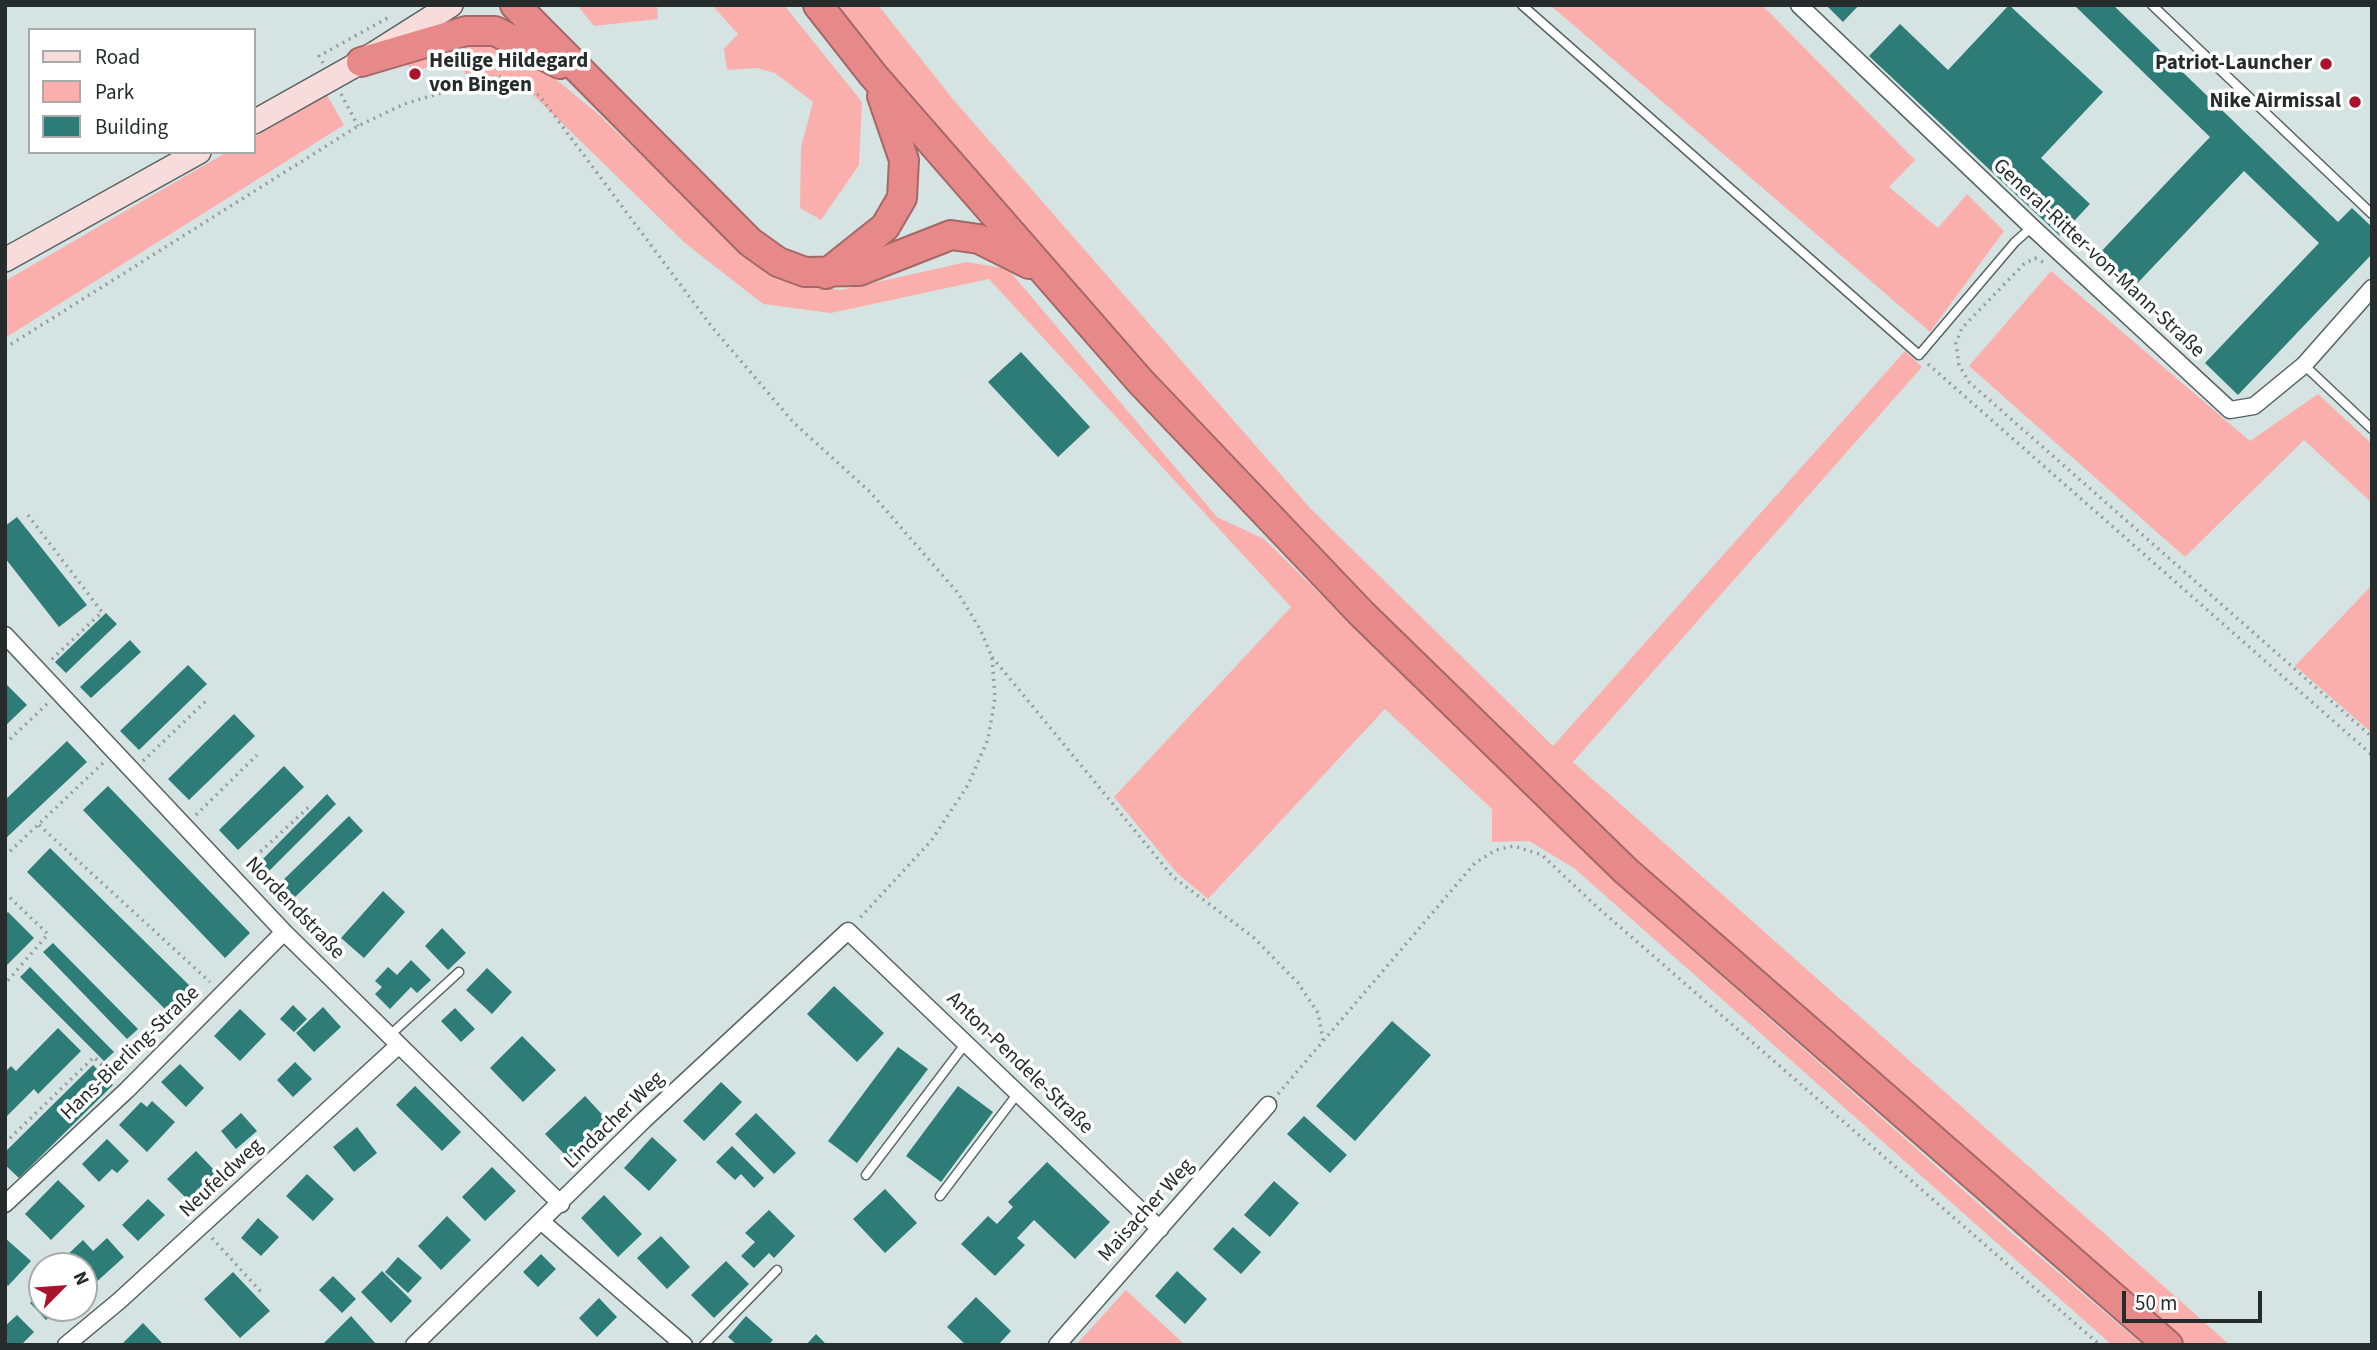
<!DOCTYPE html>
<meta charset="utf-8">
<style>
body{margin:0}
#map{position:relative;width:2377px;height:1350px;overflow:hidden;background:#d5e4e2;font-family:"Source Sans 3",sans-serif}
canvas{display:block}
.frame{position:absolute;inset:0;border:7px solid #262b2b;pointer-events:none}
.legend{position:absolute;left:28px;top:28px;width:228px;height:126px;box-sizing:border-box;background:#fff;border:2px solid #a8aaaa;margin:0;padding:9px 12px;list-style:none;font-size:21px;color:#262b2b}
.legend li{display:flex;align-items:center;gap:14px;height:35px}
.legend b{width:35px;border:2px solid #a8aaaa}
.north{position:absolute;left:28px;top:1252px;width:70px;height:70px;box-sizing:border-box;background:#fff;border:2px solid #a8aaaa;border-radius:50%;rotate:65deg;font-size:19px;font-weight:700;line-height:28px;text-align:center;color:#262b2b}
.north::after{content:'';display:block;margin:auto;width:24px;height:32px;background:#a9132b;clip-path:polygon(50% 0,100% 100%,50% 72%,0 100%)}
.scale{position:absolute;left:2122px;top:1291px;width:140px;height:32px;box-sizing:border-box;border:4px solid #262b2b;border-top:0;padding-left:9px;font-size:21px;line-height:24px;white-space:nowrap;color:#262b2b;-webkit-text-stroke:5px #fff;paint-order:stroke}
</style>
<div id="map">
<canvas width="2377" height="1350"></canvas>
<div class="frame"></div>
<ul class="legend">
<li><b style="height:9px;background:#f8dcdb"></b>Road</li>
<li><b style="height:19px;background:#faafad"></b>Park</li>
<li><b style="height:19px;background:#2d7c78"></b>Building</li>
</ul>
<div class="north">N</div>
<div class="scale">50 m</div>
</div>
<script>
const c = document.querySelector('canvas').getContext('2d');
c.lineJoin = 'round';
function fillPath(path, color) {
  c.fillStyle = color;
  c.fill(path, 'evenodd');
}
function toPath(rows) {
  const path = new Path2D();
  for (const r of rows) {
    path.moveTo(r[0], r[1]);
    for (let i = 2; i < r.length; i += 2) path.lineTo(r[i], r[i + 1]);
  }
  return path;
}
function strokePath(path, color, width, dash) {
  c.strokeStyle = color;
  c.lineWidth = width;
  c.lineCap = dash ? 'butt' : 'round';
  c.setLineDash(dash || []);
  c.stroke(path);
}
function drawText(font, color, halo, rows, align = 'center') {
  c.font = font + ' "Source Sans 3",sans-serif';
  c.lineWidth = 7;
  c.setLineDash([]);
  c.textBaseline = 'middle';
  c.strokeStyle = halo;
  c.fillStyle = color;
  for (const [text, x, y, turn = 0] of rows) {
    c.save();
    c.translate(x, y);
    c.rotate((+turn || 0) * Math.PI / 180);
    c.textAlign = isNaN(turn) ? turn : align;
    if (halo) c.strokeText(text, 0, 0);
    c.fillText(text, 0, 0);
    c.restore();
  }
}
fillPath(toPath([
 [577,5,657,5,658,19,594,26],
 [712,5,784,5,862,102,859,165,821,220,800,208,801,147,813,102,775,73,757,68,727,70,724,49,738,34],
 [831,5,878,5,952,98,1310,508,1553,746,1905,351,1922,367,1573,762,2230,1345,2185,1345,2024,1210,1633,860,1280,517,1060,278],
 [1550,5,1762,5,1915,160,1889,187,1938,228,1967,194,2004,231,1930,332],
 [487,38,542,68,597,113,742,252,793,283,841,290,967,262,1008,269,1217,517,1264,539,1615,882,2007,1229,2143,1345,2112,1345,1574,868,1529,841,1492,842,1492,809,1385,709,1208,899,1177,873,1114,797,1291,607,989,279,831,313,763,304,685,243,522,84,504,76,468,77,455,60,414,71,404,62],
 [327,95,344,125,5,338,5,281,227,152,254,152,254,137],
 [2051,271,2250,441,2318,394,2372,444,2372,503,2304,440,2185,557,1969,366],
 [2372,585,2372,733,2295,666],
 [1126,1290,1185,1345,1076,1345]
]), '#faafad');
fillPath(toPath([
 [1826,5,1859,5,1843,22],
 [2009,5,2103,92,2041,158,2090,204,2060,236,1869,56,1900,24,1948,70],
 [2074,5,2113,5,2338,222,2352,208,2372,227,2372,254,2238,395,2205,363,2319,243,2244,171,2130,291,2095,258,2210,137],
 [1021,352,1090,427,1058,457,988,382],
 [17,517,87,605,59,627,5,558,5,526],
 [106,613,117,624,66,673,55,662],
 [130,640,141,652,91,698,80,687],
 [188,665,207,684,139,750,120,731],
 [5,683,27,705,5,726],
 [234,714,255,736,189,800,168,779],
 [67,741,87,762,5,839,5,800],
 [284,766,304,787,238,850,219,830],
 [108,786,250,933,225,958,83,810],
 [327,794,336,804,266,874,257,865],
 [349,816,363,831,292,900,278,885],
 [50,848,192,988,168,1012,27,872],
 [383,891,405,912,364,958,341,938],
 [8,912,34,938,5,967,5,915],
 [442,928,466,953,448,970,425,946],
 [53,943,138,1029,127,1039,43,952],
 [411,960,431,980,417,993,411,987,390,1009,375,994,382,987,375,981,388,967,397,975],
 [30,967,114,1052,104,1061,20,977],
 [487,968,512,992,492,1014,466,990],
 [834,986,884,1033,857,1062,807,1014],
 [293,1005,307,1019,294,1032,280,1019],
 [323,1007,341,1027,314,1052,296,1033],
 [455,1008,475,1029,461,1042,441,1021],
 [240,1009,266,1034,240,1061,214,1036],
 [1392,1021,1431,1055,1355,1141,1316,1106],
 [58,1028,81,1051,38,1094,34,1089,5,1118,5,1072,11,1066,16,1071],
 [522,1036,556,1070,523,1102,490,1068],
 [898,1047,928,1069,857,1163,828,1141],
 [295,1062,312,1079,293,1097,277,1080],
 [180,1064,204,1088,186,1107,161,1082],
 [93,1065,113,1085,19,1178,5,1165,5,1152],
 [721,1082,742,1102,704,1141,683,1121],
 [415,1086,461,1132,442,1151,396,1105],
 [958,1086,993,1112,941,1182,906,1156],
 [585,1096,609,1122,570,1160,545,1134],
 [152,1101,175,1122,147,1152,119,1125,141,1102,147,1107],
 [241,1113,257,1131,236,1149,221,1131],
 [756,1113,796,1153,774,1174,735,1134],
 [1304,1116,1347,1155,1330,1173,1287,1134],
 [357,1127,377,1153,354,1172,333,1147],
 [652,1137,677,1160,649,1191,624,1168],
 [107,1139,129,1161,117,1173,112,1169,99,1182,82,1164],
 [732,1146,764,1178,754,1188,741,1174,735,1180,716,1162],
 [196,1151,216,1172,188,1200,167,1179],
 [1047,1162,1110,1222,1075,1259,1034,1220,1017,1238,1025,1245,995,1276,961,1244,988,1216,997,1224,1013,1207,1008,1202],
 [492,1167,516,1191,485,1221,462,1197],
 [307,1174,334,1199,313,1221,286,1196],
 [58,1180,85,1206,51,1240,25,1214],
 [1274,1181,1299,1203,1270,1237,1244,1215],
 [885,1189,917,1223,885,1253,853,1219],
 [604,1195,642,1234,618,1257,581,1218],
 [148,1199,165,1215,138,1241,122,1225],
 [769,1210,795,1236,774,1258,769,1253,754,1268,741,1256,755,1242,745,1233],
 [447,1216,471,1240,441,1270,418,1246],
 [258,1218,279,1237,261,1256,241,1238],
 [1233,1227,1261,1252,1241,1274,1213,1249],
 [661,1236,690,1267,667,1289,637,1258],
 [5,1238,31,1261,8,1286,5,1283],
 [107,1238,124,1257,92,1286,84,1278,84,1266,73,1266,65,1257,83,1240,93,1251],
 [541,1254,556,1269,538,1287,523,1272],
 [398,1257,422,1278,408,1293,385,1272],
 [726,1261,749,1284,714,1318,691,1295],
 [382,1271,412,1301,391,1323,361,1292],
 [1177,1271,1207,1299,1185,1324,1155,1296],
 [233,1272,270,1311,240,1338,204,1299],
 [333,1276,356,1299,342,1313,319,1290],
 [42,1292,42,1308,59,1308,46,1320,30,1303],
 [976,1297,1011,1331,998,1345,966,1345,947,1327],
 [599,1298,617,1317,597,1337,579,1318],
 [17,1315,34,1332,21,1345,5,1345,5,1326],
 [351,1316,377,1345,322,1345],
 [746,1316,773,1340,768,1345,737,1345,728,1337],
 [143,1323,164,1345,123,1343],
 [816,1334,827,1345,806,1345]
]), '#2d7c78');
const lane = toPath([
 [1522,5,1919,355,2015,242,2032,227],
 [2152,5,2372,214],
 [2304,365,2372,429],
 [390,1035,459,972],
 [866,1175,966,1043],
 [940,1196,1018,1093],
 [704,1345,777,1270]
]);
const street = toPath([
 [1799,5,2032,227,2230,410,2254,406,2304,365,2372,288],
 [5,635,284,932,561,1204],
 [5,1204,127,1090,284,932],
 [542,1222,684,1345],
 [66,1345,119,1301,399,1045],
 [414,1345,644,1120,848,931,1160,1229],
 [1057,1345,1268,1105]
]);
const secondary = toPath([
 [254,122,361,62,451,5],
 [5,260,199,152]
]);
const highway = toPath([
 [515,5,750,242,778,262,805,272,859,271,951,235,979,239,1029,264],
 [818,5,873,75,1140,381,1362,614,1626,871,2168,1345],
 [361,62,466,31,495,31,560,64],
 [826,274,885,227,902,198,904,160,882,96]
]);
strokePath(lane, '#556261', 11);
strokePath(street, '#556261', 19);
strokePath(secondary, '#556261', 26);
strokePath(highway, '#a36867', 32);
strokePath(toPath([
 [323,63,319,56,391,16],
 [341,94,358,126],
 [2043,262,2035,258,2024,264,1962,328,1956,343,1959,365,1969,382,2372,737],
 [5,348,358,126,404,104,497,76,539,95,712,327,793,422,870,492,958,593,980,629,992,657,995,698,988,739,968,785,931,841,858,920],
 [1928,364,2372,755],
 [28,515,102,612,50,661],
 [992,657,1173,877,1253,937,1298,983,1318,1013,1323,1040],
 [5,744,47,704],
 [143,761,208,699],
 [196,815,257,755],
 [39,825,210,982],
 [5,856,104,762],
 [245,866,311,805],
 [5,893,48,934,5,984],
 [1278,1094,1475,863,1496,850,1514,846,1542,855,1596,906,2100,1345],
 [5,1143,94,1057,116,1079],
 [212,1238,262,1293]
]), '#939e9d', 3.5, [2, 5]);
strokePath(lane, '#fff', 8);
strokePath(street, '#fff', 16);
strokePath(secondary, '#f8dcdb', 23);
strokePath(highway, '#e78988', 28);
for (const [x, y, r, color] of [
 [2326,64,7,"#a9132b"],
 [415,74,7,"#a9132b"],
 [2355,102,7,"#a9132b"]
]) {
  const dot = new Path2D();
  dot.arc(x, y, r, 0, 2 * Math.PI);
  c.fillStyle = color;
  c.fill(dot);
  strokePath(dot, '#fff', 2.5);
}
drawText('bold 21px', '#262b2b', '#fff', [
 ["Heilige Hildegard",429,62,"left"],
 ["von Bingen",429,86,"left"],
 ["Patriot-Launcher",2312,64],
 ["Nike Airmissal",2341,102]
], 'right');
drawText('21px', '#262b2b', '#fff', [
 ["General-Ritter-von-Mann-Straße",2098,259,43],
 ["Nordendstraße",294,909,46],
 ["Hans-Bierling-Straße",131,1054,-44],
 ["Anton-Pendele-Straße",1019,1064,44],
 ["Lindacher Weg",615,1121,-44],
 ["Neufeldweg",222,1179,-43],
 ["Maisacher Weg",1147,1211,-48]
]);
</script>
